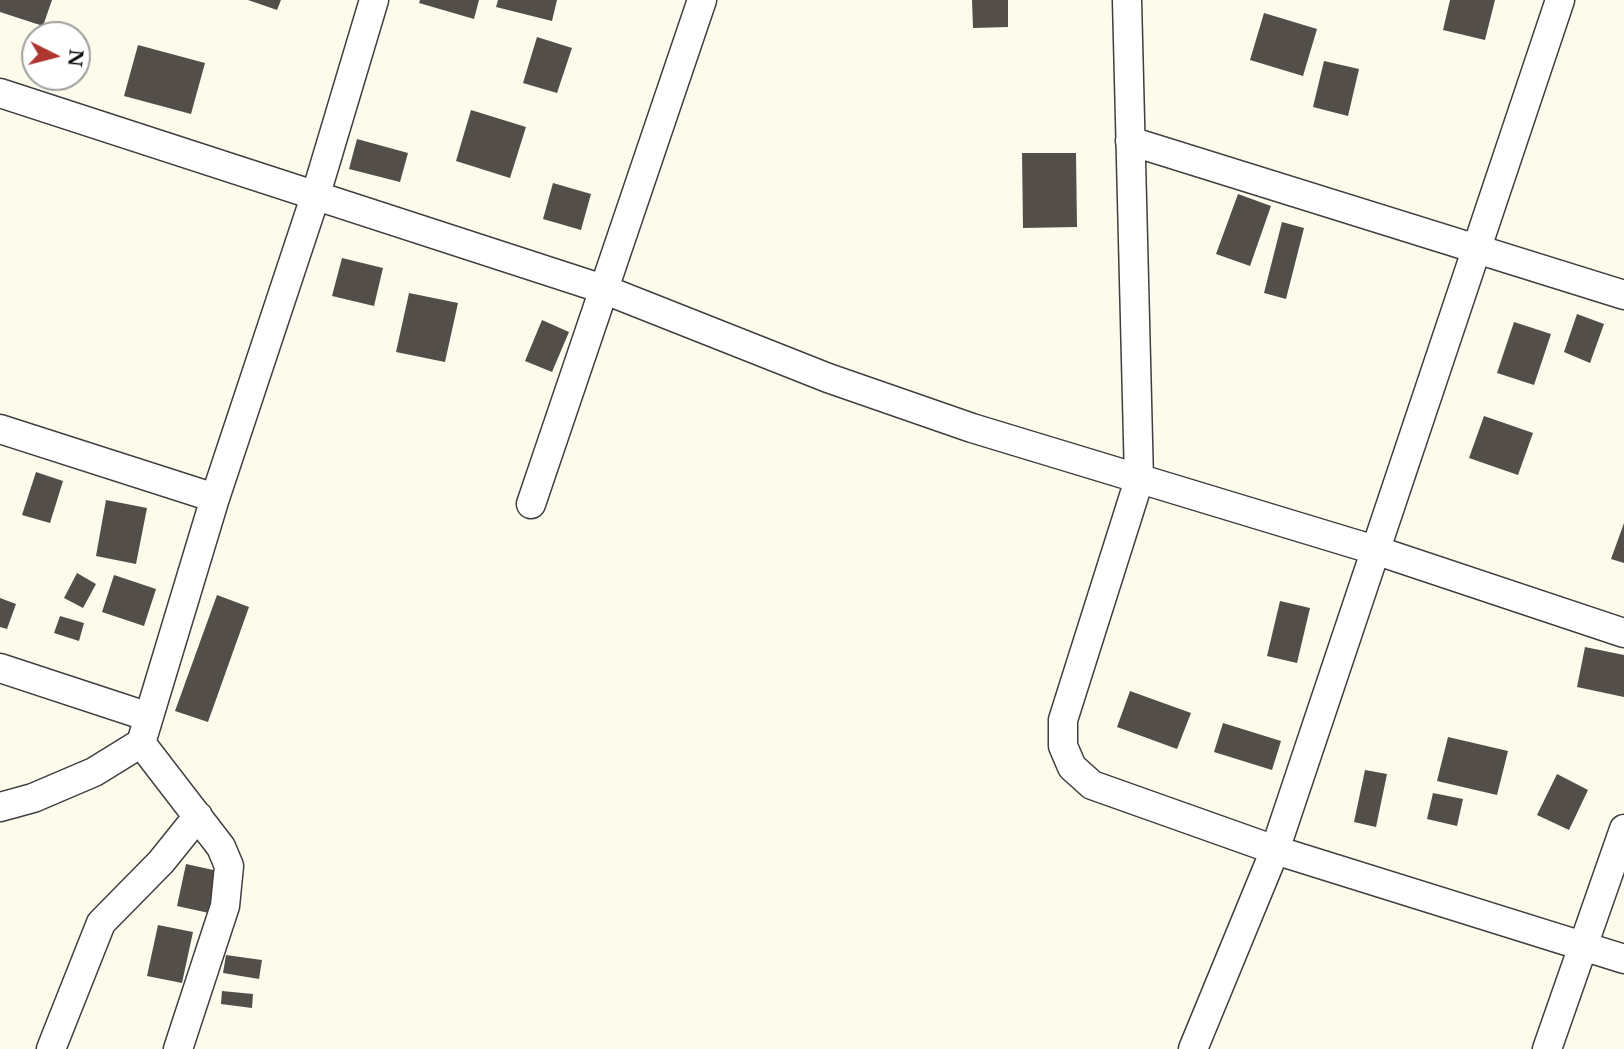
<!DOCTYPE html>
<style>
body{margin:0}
#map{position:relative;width:1624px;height:1049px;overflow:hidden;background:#fdfbec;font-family:"Libre Baskerville",serif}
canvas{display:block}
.north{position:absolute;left:21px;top:21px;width:70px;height:70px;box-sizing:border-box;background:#fff;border:2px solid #9e9e9e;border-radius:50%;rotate:96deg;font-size:19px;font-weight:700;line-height:28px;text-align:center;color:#0c0c0c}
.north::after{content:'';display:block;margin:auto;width:24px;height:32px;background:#af3530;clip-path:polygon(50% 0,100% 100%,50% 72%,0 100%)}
</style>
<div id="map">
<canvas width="1624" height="1049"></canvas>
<div class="north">N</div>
</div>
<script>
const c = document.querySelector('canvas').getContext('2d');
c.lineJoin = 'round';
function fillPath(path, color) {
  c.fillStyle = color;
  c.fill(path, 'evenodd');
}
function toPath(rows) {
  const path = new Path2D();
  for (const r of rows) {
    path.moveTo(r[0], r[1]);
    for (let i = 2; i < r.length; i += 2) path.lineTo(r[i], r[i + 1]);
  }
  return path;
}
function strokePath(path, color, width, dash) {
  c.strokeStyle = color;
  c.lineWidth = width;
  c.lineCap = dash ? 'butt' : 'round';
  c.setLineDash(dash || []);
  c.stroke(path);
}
fillPath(toPath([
 [0,0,52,0,43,26,0,12],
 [248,0,281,0,277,10],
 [420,0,479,0,474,19,419,3],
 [498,0,557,0,552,21,496,7],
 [972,0,1008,0,1008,27,973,28],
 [1450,0,1495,0,1485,40,1443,30],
 [1264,13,1317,29,1303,76,1250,60],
 [537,37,572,48,557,93,523,83],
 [138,45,205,63,191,114,124,96],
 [1324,61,1359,69,1348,116,1313,107],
 [471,110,526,127,510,178,456,161],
 [357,139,408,153,400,182,349,169],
 [1022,153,1076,153,1077,227,1023,228],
 [553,183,591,194,581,230,543,219],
 [1238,194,1271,206,1250,266,1216,254],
 [1282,222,1304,228,1286,299,1264,293],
 [342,258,383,268,374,306,332,296],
 [409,293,458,303,445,362,396,352],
 [1577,314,1604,324,1590,363,1564,352],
 [542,320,569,332,552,372,525,361],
 [1514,322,1551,334,1534,385,1497,373],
 [1484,416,1533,433,1518,475,1469,458],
 [36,472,63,481,50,523,22,515],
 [106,500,147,508,136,564,96,556],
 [1624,523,1624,563,1611,559],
 [77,573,96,584,83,608,64,598],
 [114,575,156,589,144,626,102,612],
 [217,595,249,607,208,722,175,711],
 [0,598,16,604,7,629,0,627],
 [1280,601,1310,608,1297,663,1267,656],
 [60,616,84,623,79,641,54,633],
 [1585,647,1624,655,1624,697,1577,687],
 [1130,691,1191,713,1177,749,1117,727],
 [1223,723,1281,741,1272,770,1214,752],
 [1448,737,1508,751,1497,795,1437,781],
 [1365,770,1387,774,1376,827,1354,822],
 [1557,774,1588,790,1569,830,1537,815],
 [1433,793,1463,799,1457,826,1427,819],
 [186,864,218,871,209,913,177,906],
 [158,925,193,932,182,983,147,976],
 [226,955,262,960,259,979,223,973],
 [222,991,253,994,252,1008,221,1004]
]), '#534e49');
const minor = toPath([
 [1127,0,1139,480,1063,720,1063,746,1072,767,1092,785,1275,850,1624,959],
 [0,93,603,289,828,378,972,428,1378,551,1624,633],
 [1130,141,1624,295],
 [0,429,215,498],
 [531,504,702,0],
 [0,668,149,717],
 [141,743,221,847,229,866,225,906,178,1049],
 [0,807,33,798,94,772,141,743,215,498,316,194,374,0],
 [51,1049,101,923,161,862,198,816],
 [1193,1049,1275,850,1560,0],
 [1547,1049,1624,829]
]);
strokePath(minor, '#3f3f3f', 31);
strokePath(minor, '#fff', 28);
</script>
